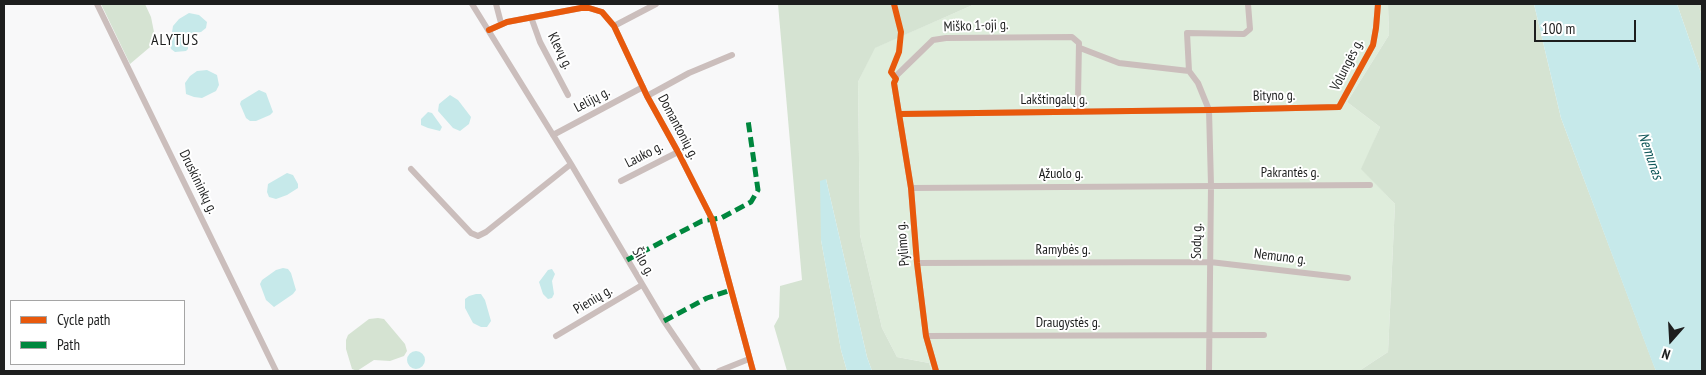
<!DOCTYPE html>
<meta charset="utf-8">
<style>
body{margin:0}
#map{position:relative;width:1706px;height:375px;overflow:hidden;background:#f8f8f9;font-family:"PT Sans Narrow",sans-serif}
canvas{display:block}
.frame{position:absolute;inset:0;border:5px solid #1d1e1e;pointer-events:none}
.legend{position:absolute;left:10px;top:300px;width:175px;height:65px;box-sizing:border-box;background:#fff;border:1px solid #a5a5a5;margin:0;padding:6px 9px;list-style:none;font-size:15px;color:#1d1e1e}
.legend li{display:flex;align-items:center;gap:10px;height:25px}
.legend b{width:25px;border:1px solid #a5a5a5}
.north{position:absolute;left:1646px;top:315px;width:50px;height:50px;-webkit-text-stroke:4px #fff;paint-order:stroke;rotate:199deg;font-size:14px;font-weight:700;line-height:20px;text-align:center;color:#1d1e1e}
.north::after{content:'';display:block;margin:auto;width:18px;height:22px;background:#1d1e1e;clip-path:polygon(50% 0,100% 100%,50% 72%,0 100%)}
.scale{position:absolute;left:1534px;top:20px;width:102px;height:22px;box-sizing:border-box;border:2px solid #1d1e1e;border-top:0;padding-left:6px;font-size:15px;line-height:18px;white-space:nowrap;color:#1d1e1e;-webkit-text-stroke:4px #fff;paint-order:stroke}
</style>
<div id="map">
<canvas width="1706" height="375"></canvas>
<div class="frame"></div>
<ul class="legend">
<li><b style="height:6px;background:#e8590c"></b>Cycle path</li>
<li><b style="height:6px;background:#00873e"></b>Path</li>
</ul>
<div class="north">N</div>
<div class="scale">100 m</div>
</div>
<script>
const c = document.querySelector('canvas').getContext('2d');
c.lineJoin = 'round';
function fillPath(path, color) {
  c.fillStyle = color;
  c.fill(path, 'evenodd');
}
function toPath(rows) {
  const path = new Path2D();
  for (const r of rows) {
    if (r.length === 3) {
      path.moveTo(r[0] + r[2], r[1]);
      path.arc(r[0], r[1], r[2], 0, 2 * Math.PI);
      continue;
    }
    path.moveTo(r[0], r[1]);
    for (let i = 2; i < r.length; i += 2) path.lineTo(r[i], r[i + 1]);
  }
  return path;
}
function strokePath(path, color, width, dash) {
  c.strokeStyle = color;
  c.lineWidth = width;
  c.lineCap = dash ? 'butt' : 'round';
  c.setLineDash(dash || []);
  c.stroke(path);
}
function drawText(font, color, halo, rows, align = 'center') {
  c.font = font + ' "PT Sans Narrow",sans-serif';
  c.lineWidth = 4;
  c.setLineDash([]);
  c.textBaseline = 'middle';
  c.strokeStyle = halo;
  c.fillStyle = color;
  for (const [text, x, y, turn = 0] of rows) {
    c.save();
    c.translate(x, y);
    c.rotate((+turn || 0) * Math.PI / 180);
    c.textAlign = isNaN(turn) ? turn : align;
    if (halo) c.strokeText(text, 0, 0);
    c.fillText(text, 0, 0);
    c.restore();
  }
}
fillPath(toPath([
 [975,4,1388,4,1389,35,1347,102,1380,127,1362,169,1395,204,1388,352,1359,371,932,371,929,363,897,357,882,328,860,235,858,82,874,48]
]), '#dfeddc');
fillPath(toPath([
 [101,4,145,4,151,17,156,42,130,64],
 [778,4,975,4,875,48,858,82,860,235,882,328,897,357,929,363,932,371,872,371,867,357,826,179,821,240,841,350,847,371,787,371,774,326,779,317,780,286,802,280],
 [1388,4,1534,4,1561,118,1656,371,1359,371,1388,352,1395,204,1361,169,1380,127,1347,102,1389,35],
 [1677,4,1702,4,1702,76],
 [378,318,384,319,405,344,407,351,404,356,390,361,374,360,357,371,352,369,346,349,346,340,348,335,369,319]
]), '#d5e3d2');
fillPath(toPath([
 [1534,4,1677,4,1702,76,1702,371,1656,371,1653,364,1561,118],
 [189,13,199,15,207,22,206,28,201,32,187,34,185,38,188,45,188,49,186,51,175,52,171,49,170,45,173,26,179,19],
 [207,70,217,75,219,85,216,91,202,98,194,97,186,94,185,83,190,76,197,71],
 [259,90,266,93,273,112,270,115,256,121,250,121,246,118,240,104,241,101],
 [450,95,458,100,471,117,469,124,460,131,453,128,438,111,439,104],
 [428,112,432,113,442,127,440,131,428,128,421,125,421,119],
 [287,173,293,175,298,184,298,188,287,195,276,199,269,197,267,192,268,184],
 [826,179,867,357,872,371,847,371,841,350,821,240,820,181],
 [283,268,288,269,291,273,296,290,293,294,274,307,266,300,260,284,262,280,276,270],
 [552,269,555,274,552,281,554,294,552,298,548,299,543,294,539,282,548,270],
 [476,294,481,294,485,300,491,321,487,327,481,327,473,323,465,308,465,299,469,296],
 [416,360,9]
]), '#c6e9ea');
strokePath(toPath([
 [97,4,276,371],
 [472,4,571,164,664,321,698,371],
 [496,4,501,23],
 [531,17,540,42,568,95],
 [614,26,656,4],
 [489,30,507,22,581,8,589,8,602,12,614,26,647,96,678,152,712,219,753,371],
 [1080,48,1119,63,1189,71],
 [647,96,689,73,732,55],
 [900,114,1209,110,1339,107,1373,45,1376,28,1378,4],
 [553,135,643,87],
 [411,169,471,233,478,236,486,232,571,164],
 [621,181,678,152],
 [911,188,1370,185],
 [917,263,1210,262,1348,278],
 [556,336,642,285],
 [926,336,1264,335],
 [719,371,749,359],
 [936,371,926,336,917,263,911,188,894,83,897,75,933,40,946,38,1072,37,1079,43,1078,98,1081,112],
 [1209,371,1211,185,1209,110,1198,83,1189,71,1187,33,1244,34,1250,29,1248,4]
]), '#cbbebc', 6);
strokePath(toPath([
 [627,260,702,221,721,218,751,202,758,190,748,120],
 [664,321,707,298,731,290]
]), '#00873e', 5, [10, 5]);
strokePath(toPath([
 [894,4,901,32,899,52,891,72,896,79,894,83,911,188,917,263,926,336,936,371],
 [489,30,507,22,581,8,589,8,602,12,614,26,647,96,678,152,712,219,753,371],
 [900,114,1209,110,1339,107,1373,45,1376,28,1378,4]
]), '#e8590c', 6);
drawText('14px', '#1d1e1e', '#fff', [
 ["Miško 1-oji g.",976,26,-2],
 ["Klevų g.",560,51,63],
 ["Volungės g.",1347,65,-63],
 ["Bityno g.",1274,96,-1],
 ["Lelijų g.",592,100,-28],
 ["Lakštingalų g.",1054,100],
 ["Domantonių g.",678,127,62],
 ["Lauko g.",644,155,-27],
 ["Pakrantės g.",1290,173],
 ["Ąžuolo g.",1061,174],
 ["Druskininkų g.",198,182,64],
 ["Sodų g.",1197,241,-89],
 ["Pylimo g.",903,244,-95],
 ["Ramybės g.",1063,250],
 ["Nemuno g.",1280,257,7],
 ["Šilo g.",643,262,60],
 ["Pienių g.",593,300,-31],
 ["Draugystės g.",1068,323]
]);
drawText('italic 15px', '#12585a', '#fff', [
 ["Nemunas",1650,156,71]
]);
c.letterSpacing = '1px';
drawText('16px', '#1d1e1e', '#fff', [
 ["ALYTUS",175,40]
]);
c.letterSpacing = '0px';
</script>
